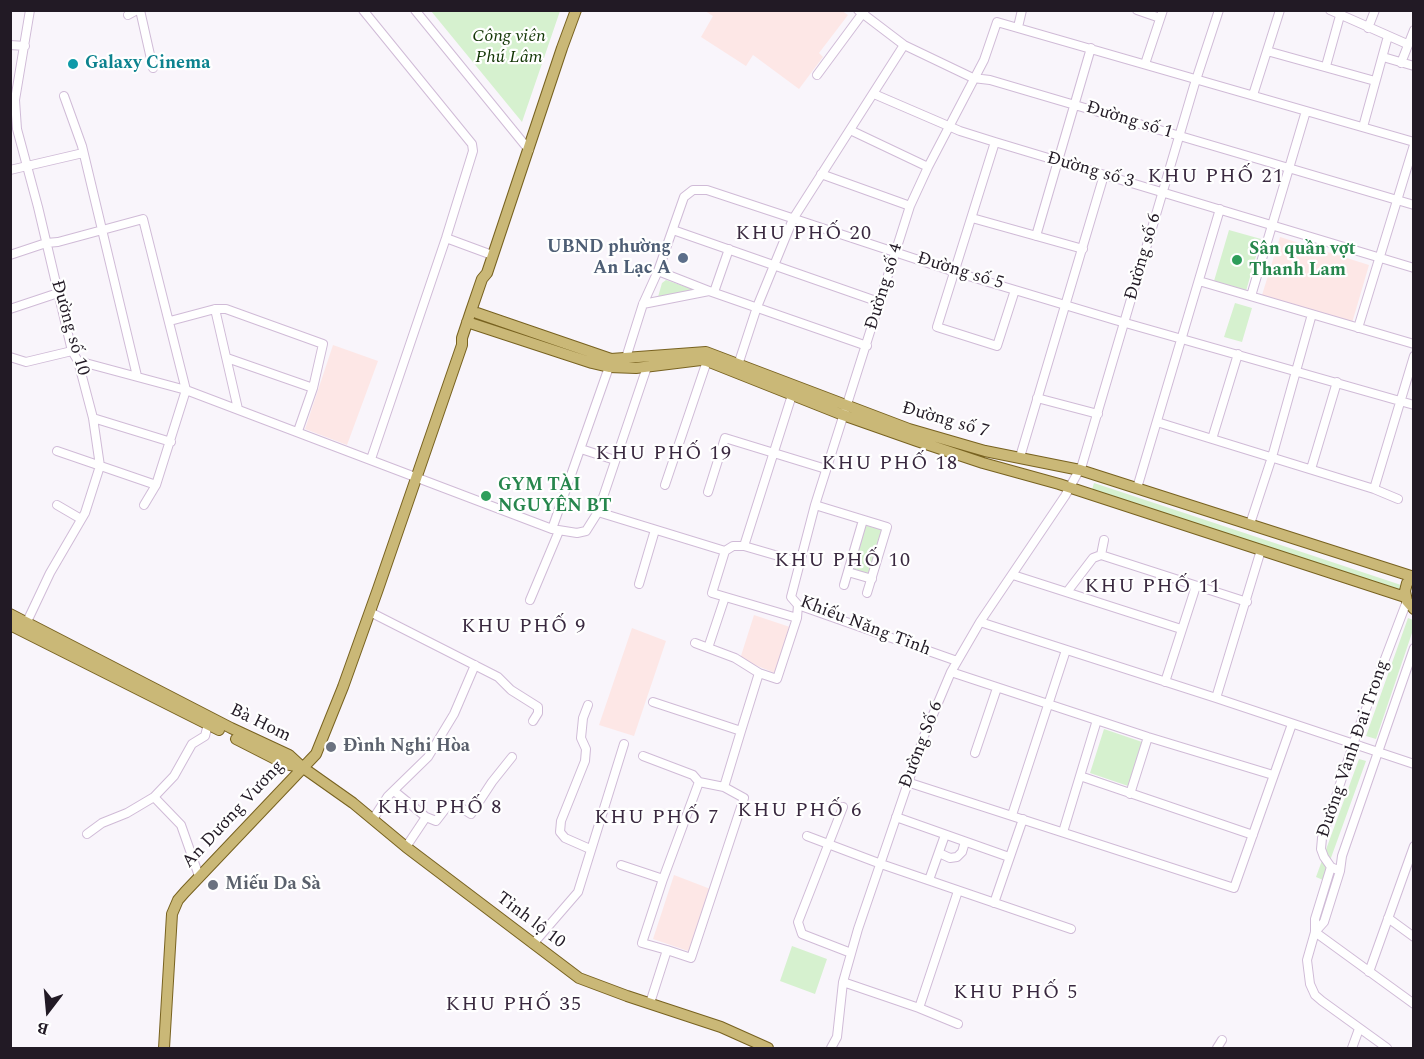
<!DOCTYPE html>
<meta charset="utf-8">
<style>
body{margin:0}
#map{position:relative;width:1424px;height:1059px;overflow:hidden;background:#f9f5fb;font-family:Spectral,serif}
canvas{display:block}
.frame{position:absolute;inset:0;border:12px solid #221a25;pointer-events:none}
.north{position:absolute;left:18px;top:981px;width:60px;height:60px;-webkit-text-stroke:4px #fff;paint-order:stroke;rotate:196deg;font-size:16px;font-weight:700;line-height:24px;text-align:center;color:#221a25}
.north::after{content:'';display:block;margin:auto;width:21px;height:27px;background:#221a25;clip-path:polygon(50% 0,100% 100%,50% 72%,0 100%)}
</style>
<div id="map">
<canvas width="1424" height="1059"></canvas>
<div class="frame"></div>
<div class="north">B</div>
</div>
<script>
const c = document.querySelector('canvas').getContext('2d');
c.lineJoin = 'round';
function fillPath(path, color) {
  c.fillStyle = color;
  c.fill(path, 'evenodd');
}
function toPath(rows) {
  const path = new Path2D();
  for (const r of rows) {
    path.moveTo(r[0], r[1]);
    for (let i = 2; i < r.length; i += 2) path.lineTo(r[i], r[i + 1]);
  }
  return path;
}
function strokePath(path, color, width, dash) {
  c.strokeStyle = color;
  c.lineWidth = width;
  c.lineCap = dash ? 'butt' : 'round';
  c.setLineDash(dash || []);
  c.stroke(path);
}
function drawText(font, color, halo, rows, align = 'center') {
  c.font = font + ' Spectral,serif';
  c.lineWidth = 4.5;
  c.setLineDash([]);
  c.textBaseline = 'middle';
  c.strokeStyle = halo;
  c.fillStyle = color;
  for (const [text, x, y, turn = 0] of rows) {
    c.save();
    c.translate(x, y);
    c.rotate((+turn || 0) * Math.PI / 180);
    c.textAlign = isNaN(turn) ? turn : align;
    if (halo) c.strokeText(text, 0, 0);
    c.fillText(text, 0, 0);
    c.restore();
  }
}
fillPath(toPath([
 [841,10,848,15,819,53,823,57,799,89,753,55,746,66,701,37,713,16,705,11],
 [1280,237,1369,265,1352,323,1262,295],
 [333,345,378,361,347,445,305,429],
 [754,615,790,627,775,673,740,659],
 [632,628,666,641,634,736,599,725],
 [674,875,713,890,691,952,653,939]
]), '#fde7e6');
fillPath(toPath([
 [431,11,560,11,522,122],
 [1229,230,1261,239,1246,291,1214,281],
 [666,280,698,291,658,297,662,283],
 [1235,303,1252,308,1242,342,1224,337],
 [1094,483,1401,585,1398,592,1092,490],
 [865,525,882,530,869,574,852,569],
 [1408,618,1413,620,1413,630,1376,739,1366,736],
 [1104,729,1145,743,1131,787,1090,773],
 [1359,759,1366,761,1323,880,1316,877],
 [792,946,827,959,815,994,780,981]
]), '#d6f1cf');
const minor = toPath([
 [140,10,153,68],
 [363,10,472,144,473,151,446,238,371,459],
 [415,10,529,150],
 [858,10,904,45,973,78,990,80,1414,205],
 [1137,10,1160,18],
 [1330,10,1407,44],
 [128,15,137,10],
 [1018,27,1022,10],
 [1368,28,1375,10],
 [10,45,25,46],
 [1267,51,1375,81],
 [1383,57,1414,66],
 [1401,63,1414,30],
 [1145,64,1163,10],
 [1326,66,1341,12],
 [817,75,865,10],
 [874,94,960,131,995,142,1414,268],
 [1253,95,1280,10],
 [64,96,82,146,137,376],
 [1363,127,1388,36],
 [850,130,928,167],
 [995,142,937,327,997,346,1015,290],
 [10,170,83,153],
 [821,174,910,206],
 [972,218,1083,249],
 [673,230,879,302],
 [1036,236,1091,48],
 [446,238,492,255],
 [10,255,46,243,58,242,143,219,186,390,156,485,144,505],
 [658,271,709,291,867,346],
 [1199,281,1414,344],
 [714,292,729,249],
 [1251,296,1306,111],
 [643,304,709,291],
 [10,309,58,293],
 [215,309,238,409],
 [170,321,215,309,226,309,323,344,313,388,298,431],
 [1358,328,1414,145],
 [10,357,26,362,72,351],
 [227,358,313,388],
 [78,361,186,390,552,529,577,533,586,531,598,512,647,367],
 [625,361,643,304,658,271,684,197,693,190,707,190,955,272,1115,320,1414,405],
 [737,368,757,307,793,219,904,45],
 [1037,398,1098,414],
 [93,418,171,442],
 [1157,422,1374,489,1398,499],
 [1212,439,1238,354],
 [581,449,615,460],
 [57,451,156,485],
 [1020,457,1104,175],
 [1311,469,1337,382],
 [665,485,707,361],
 [1137,488,1220,209],
 [1374,489,1414,356],
 [708,492,725,438,826,469],
 [57,505,81,519],
 [815,505,887,527,867,593],
 [598,512,725,551,733,546,744,546,799,562],
 [1250,524,1272,457,1312,314],
 [552,529,609,367],
 [744,546,792,395],
 [725,551,712,593,797,618],
 [1101,555,1104,540],
 [848,572,872,579],
 [1013,575,1181,629],
 [639,584,655,530],
 [844,585,863,520],
 [1067,592,1093,558,1101,555,1247,602],
 [530,600,559,531],
 [370,612,498,677,511,690,538,707,538,713,533,721],
 [980,622,1216,698,1414,764],
 [24,628,50,573,85,513,100,466,93,418,78,361,72,351,38,207,17,129,15,100,30,10],
 [695,643,735,658,759,673],
 [708,648,725,597],
 [957,661,798,605,791,597,815,505,910,206,928,167,984,60,997,22,1414,142],
 [951,672,1148,737,1273,775],
 [1165,682,1196,586],
 [1216,698,1261,550],
 [653,702,741,731],
 [588,705,583,718,581,738,586,749,585,761,561,821,560,832,565,838,590,849],
 [975,753,997,688],
 [643,756,693,775,699,782],
 [1080,776,1253,835],
 [907,782,1234,888,1292,724],
 [394,791,426,817],
 [1130,794,1148,737],
 [154,797,181,825,199,876],
 [843,807,798,922,802,934,851,953],
 [1012,815,1066,650],
 [896,817,1009,857],
 [373,819,388,796,428,757,454,714,475,665],
 [1063,832,1097,720],
 [87,834,102,823,127,813,154,797,174,776,192,744,205,736,209,720],
 [807,836,881,864,1071,929],
 [406,847,426,817,436,821,446,808,455,804,471,814,492,782,512,757],
 [939,853,950,858,957,857,962,852,965,842],
 [621,865,663,879],
 [1331,867,1315,919,1315,932,1307,960,1310,984,1315,995,1322,1001,1387,1048],
 [1340,871,1331,867,1324,857,1321,849,1322,838,1358,730,1407,601],
 [929,880,945,835],
 [994,903,1023,819],
 [1388,918,1414,937],
 [1315,932,1324,922,1340,871,1342,856,1414,648],
 [1315,932,1414,1004],
 [533,944,578,892,624,744],
 [667,950,642,943,663,879,699,782,724,787],
 [1369,972,1414,846],
 [843,982,919,1008,958,1024],
 [650,1003,667,950,691,958,744,798,724,787,741,731,759,673,777,679,797,618,798,605],
 [919,1008,958,891],
 [831,1048,837,1037,843,982,858,929,924,736,951,672,980,622,1065,496,1082,465,1194,86,1219,10],
 [1217,1048,1222,1040],
 [1352,1048,1359,1029]
]);
const major = toPath([
 [477,313,611,359,706,352,909,429,985,451,1080,470,1414,577],
 [467,322,592,363,609,367,636,368,701,360,707,361,843,415,917,441,983,463,1059,484,1405,597],
 [1414,577,1407,583,1405,591,1407,601,1414,609],
 [10,614,231,728,289,755,302,767,353,803,406,847,579,978,627,996,721,1027,768,1048],
 [10,625,219,730],
 [236,739,285,764,301,767],
 [164,1048,172,914,178,900,185,892,316,754,343,687,378,589,462,345,462,338,471,311,482,279,487,273,562,48,576,10]
]);
strokePath(minor, '#d0bbd7', 10);
strokePath(major, '#786220', 12);
strokePath(minor, '#fff', 8);
strokePath(major, '#cab877', 10);
for (const [x, y, r, color] of [
 [73,64,6,"#0f9aa8"],
 [683,258,6,"#5c6f8a"],
 [1237,260,6,"#2e9e5b"],
 [486,496,6,"#2e9e5b"],
 [331,747,6,"#6b7280"],
 [213,885,6,"#6b7280"]
]) {
  const dot = new Path2D();
  dot.arc(x, y, r, 0, 2 * Math.PI);
  c.fillStyle = color;
  c.fill(dot);
  strokePath(dot, '#fff', 2);
}
drawText('italic 18px', '#123604', '#fff', [
 ["Công viên",509,37],
 ["Phú Lâm",509,58]
]);
drawText('bold 18px', '#0d838f', '#fff', [
 ["Galaxy Cinema",85,64]
], 'left');
drawText('18px', '#221a25', '#fff', [
 ["Đường số 1",1129,121,17],
 ["Đường số 3",1090,171,16],
 ["Đường số 6",1144,257,-74],
 ["Đường số 5",960,272,17],
 ["Đường số 4",885,287,-73],
 ["Đường số 10",69,328,74],
 ["Đường số 7",945,421,16],
 ["Khiếu Năng Tĩnh",865,627,21],
 ["Bà Hom",260,724,26],
 ["Đường Số 6",922,745,-69],
 ["Đường Vành Đai Trong",1354,749,-71],
 ["An Dương Vương",234,815,-47],
 ["Tỉnh lộ 10",530,921,37]
]);
drawText('bold 18px', '#4e5e75', '#fff', [
 ["UBND phường",671,248],
 ["An Lạc A",671,269]
], 'right');
drawText('bold 18px', '#27864d', '#fff', [
 ["Sân quần vợt",1249,250],
 ["Thanh Lam",1249,271],
 ["GYM TÀI",498,486],
 ["NGUYÊN BT",498,507]
], 'left');
drawText('bold 18px', '#5b616d', '#fff', [
 ["Đình Nghi Hòa",343,747],
 ["Miếu Da Sà",225,885]
], 'left');
c.letterSpacing = '1.5px';
drawText('20px', '#39283f', '#fff', [
 ["KHU PHỐ 21",1216,178],
 ["KHU PHỐ 20",804,235],
 ["KHU PHỐ 19",664,455],
 ["KHU PHỐ 18",890,465],
 ["KHU PHỐ 10",843,562],
 ["KHU PHỐ 11",1153,588],
 ["KHU PHỐ 9",524,628],
 ["KHU PHỐ 8",440,809],
 ["KHU PHỐ 6",800,812],
 ["KHU PHỐ 7",657,819],
 ["KHU PHỐ 5",1016,994],
 ["KHU PHỐ 35",514,1006]
]);
c.letterSpacing = '0px';
</script>
